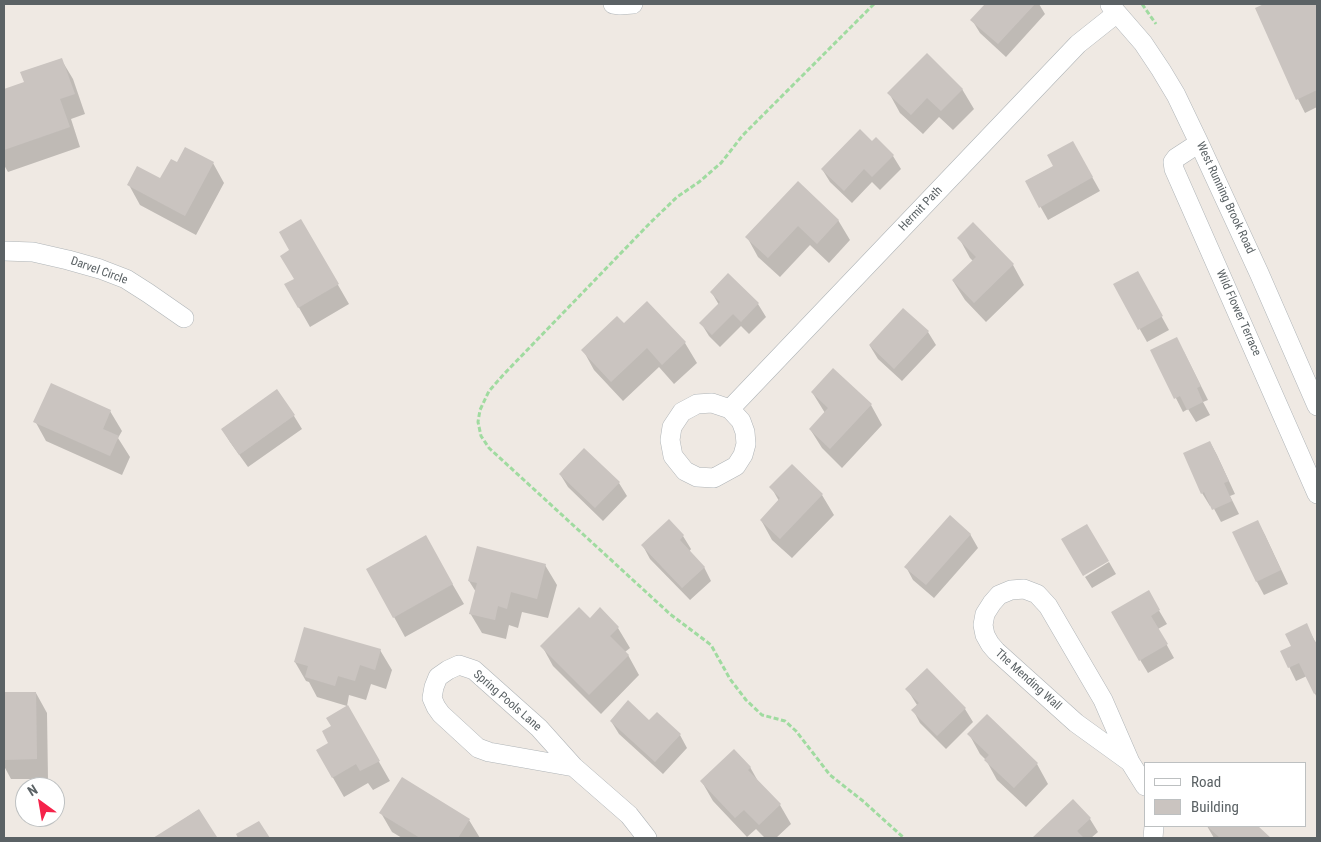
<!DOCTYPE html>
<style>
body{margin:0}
#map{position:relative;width:1321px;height:842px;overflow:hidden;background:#efe9e3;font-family:"Roboto Condensed",sans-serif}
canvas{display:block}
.frame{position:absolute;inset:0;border:5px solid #5b6265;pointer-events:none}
.legend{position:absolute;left:1144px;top:762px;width:162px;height:65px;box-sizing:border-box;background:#fff;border:1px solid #bdc0c1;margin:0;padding:6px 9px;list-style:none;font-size:15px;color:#5b6265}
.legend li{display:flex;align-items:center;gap:10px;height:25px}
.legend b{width:25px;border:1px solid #bdc0c1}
.north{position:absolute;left:15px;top:777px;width:50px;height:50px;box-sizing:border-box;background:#fff;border:1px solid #bdc0c1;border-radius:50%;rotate:328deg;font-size:14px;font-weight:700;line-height:20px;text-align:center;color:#5b6265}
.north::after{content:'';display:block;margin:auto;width:18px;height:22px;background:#f5234a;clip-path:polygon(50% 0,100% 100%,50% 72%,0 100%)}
</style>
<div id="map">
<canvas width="1321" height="842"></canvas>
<div class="frame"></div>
<ul class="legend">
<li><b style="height:6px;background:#fff"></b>Road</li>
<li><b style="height:14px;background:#cac4c0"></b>Building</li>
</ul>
<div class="north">N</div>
</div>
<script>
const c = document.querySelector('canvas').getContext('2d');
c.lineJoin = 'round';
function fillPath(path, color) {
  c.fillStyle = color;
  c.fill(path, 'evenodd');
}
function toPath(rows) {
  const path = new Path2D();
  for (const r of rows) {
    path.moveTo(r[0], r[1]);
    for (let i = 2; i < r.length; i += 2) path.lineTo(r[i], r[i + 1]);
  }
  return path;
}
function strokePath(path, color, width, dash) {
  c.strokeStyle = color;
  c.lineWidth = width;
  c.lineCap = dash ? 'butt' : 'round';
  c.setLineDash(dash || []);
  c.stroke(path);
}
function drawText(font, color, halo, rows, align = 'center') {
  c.font = font + ' "Roboto Condensed",sans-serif';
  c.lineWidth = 4.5;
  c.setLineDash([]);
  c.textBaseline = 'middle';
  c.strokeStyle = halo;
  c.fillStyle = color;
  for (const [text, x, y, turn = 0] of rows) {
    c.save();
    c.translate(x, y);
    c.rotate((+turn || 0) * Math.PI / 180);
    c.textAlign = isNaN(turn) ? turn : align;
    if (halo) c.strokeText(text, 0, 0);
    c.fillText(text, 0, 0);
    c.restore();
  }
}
fillPath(toPath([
 [986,4,1039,4,1045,14,1006,57,980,33,972,20],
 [1267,4,1317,4,1317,107,1305,113,1298,99,1256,9],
 [61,59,73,79,85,114,71,119,80,147,8,172,4,165,4,91,26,83],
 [962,89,974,109,953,130,939,117,923,134,900,113,889,93],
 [872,142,893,156,901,169,880,190,872,182,852,203,830,182,822,169],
 [1073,143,1100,191,1048,220,1026,181,1054,166],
 [213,163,224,183,196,235,140,205,129,185,161,180,177,164],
 [798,183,838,220,850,240,829,263,810,245,780,277,758,257,747,237],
 [301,221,349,304,310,327,286,285,295,279],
 [959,238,1013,265,1024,285,986,322,965,300,953,281,973,261,970,258],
 [1137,272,1169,330,1147,342,1115,285],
 [728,275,758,304,766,317,749,334,741,326,720,347,709,336,701,323,719,305,712,293],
 [647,303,685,343,697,363,674,384,659,367,623,401,594,370,583,350,624,325],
 [903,309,928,332,936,345,902,381,878,359,870,346],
 [1152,351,1184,352,1208,400,1203,402,1210,415,1196,422,1188,409,1183,412],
 [276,391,294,416,302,429,248,467,230,442,222,429],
 [812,392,871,405,882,425,842,468,822,448,810,429,825,413],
 [110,411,122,431,118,438,130,457,122,475,46,441,35,421],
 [1210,442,1217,455,1235,494,1230,496,1239,514,1221,522,1212,505,1210,506,1202,493],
 [584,449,619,483,627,496,603,521,568,487,560,474],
 [792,466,822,495,834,515,792,558,772,540,761,520,779,501,771,487],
 [669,521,683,536,691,549,689,552,704,567,711,581,690,600,650,559,643,546],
 [1258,522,1265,535,1288,584,1264,595,1257,582,1234,533],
 [970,534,978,548,934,598,913,580,906,567],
 [425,537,464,604,405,637,394,617],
 [1109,562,1116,574,1092,588,1085,577],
 [545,565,557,585,548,618,522,612,518,628,509,625,506,639,482,633,470,613,476,592,469,581],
 [1148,592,1167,624,1158,629,1174,658,1148,673,1112,613],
 [600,609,618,628,630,648,625,652,628,655,639,675,601,714,553,666,542,646,590,619],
 [1306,625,1316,643,1317,642,1317,698,1307,676,1296,681,1282,652,1293,647],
 [380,650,392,670,386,689,371,684,366,700,349,695,347,706,317,697,309,682,306,681,295,662],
 [927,669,965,709,973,722,946,749,920,723,913,710,917,705,907,689],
 [4,693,36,693,47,713,48,779,11,779,4,766],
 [347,706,390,781,373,790,368,783,344,797,317,750,330,743,332,727],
 [987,716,1037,764,1048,784,1026,807,997,780,986,760,980,754,969,734],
 [611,721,649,722,680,735,687,748,663,774,619,734],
 [750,767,759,783,780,805,791,824,776,838,765,838,756,829,747,837,713,801,702,782],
 [1073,801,1090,819,1098,832,1091,838,1033,838],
 [198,810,217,838,155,838],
 [381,813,469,820,480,838,402,838,392,832],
 [1207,826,1256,826,1269,838,1214,838]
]), '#0003');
fillPath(toPath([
 [985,4,1035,4,998,44,970,20],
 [1264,4,1317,4,1317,90,1296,100,1255,8],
 [927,53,963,89,941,111,927,98,911,115,887,93],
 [62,58,75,94,60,99,70,127,4,150,4,89,24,82,20,72],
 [860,129,872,141,876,137,894,155,872,177,864,169,844,191,821,169],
 [1073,141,1093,177,1039,208,1025,181,1053,166,1047,155],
 [185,147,214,162,185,216,127,185,137,166,160,178,171,159,177,162],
 [798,181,839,220,817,244,798,226,768,258,745,237],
 [301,219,339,284,298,308,284,284,294,279,280,256,289,250,279,232],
 [973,222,1014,264,974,303,952,280,976,257,957,238],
 [1138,271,1163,316,1138,330,1113,284],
 [728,273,759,303,741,322,733,314,712,335,699,323,720,302,710,292],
 [647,301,686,342,662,365,647,348,611,382,581,350,617,316,624,323],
 [903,308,929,331,894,369,869,345],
 [1177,337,1201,386,1197,388,1203,402,1187,410,1180,396,1174,399,1150,350],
 [833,368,872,404,830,449,809,429,828,408,811,392],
 [51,383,111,410,103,429,119,436,110,456,33,422],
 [277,389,295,415,239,455,221,429],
 [1210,441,1229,481,1224,483,1232,501,1212,510,1204,492,1201,494,1183,453],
 [584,448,620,482,595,508,559,474],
 [792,464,823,494,780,539,760,520,780,498,769,487],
 [950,515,971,534,926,585,904,567],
 [669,519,684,535,680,540,705,567,682,588,641,545],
 [1258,520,1281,570,1256,582,1232,532],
 [1087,524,1109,561,1083,576,1061,539],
 [426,535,453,584,393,618,366,569],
 [477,546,546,564,537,599,511,592,507,609,498,606,495,620,469,614,477,583,468,581],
 [1149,590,1160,610,1151,616,1168,644,1139,661,1111,612],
 [579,607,590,618,600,607,619,627,610,636,629,655,589,695,540,646],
 [1307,623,1315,642,1317,641,1317,692,1314,694,1299,663,1288,668,1280,651,1291,646,1285,634],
 [304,627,381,649,375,670,360,665,355,681,338,676,335,686,305,677,308,666,294,662],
 [927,668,966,708,937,736,911,710,919,703,905,689],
 [4,692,36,692,37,759,4,760],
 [628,700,649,720,657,712,681,734,655,762,610,721],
 [348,705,380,761,360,771,356,764,332,778,316,750,328,743,322,731,331,726,326,718],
 [987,714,1038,763,1014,788,984,760,989,755,967,734],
 [734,749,751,767,748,770,781,804,759,825,744,810,735,818,700,781],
 [402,777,470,819,458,838,440,838,438,837,437,838,420,838,379,813],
 [1073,799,1091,818,1077,831,1083,837,1082,838,1032,838],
 [199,809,217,837,215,838,153,838],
 [259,821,270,838,238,838,236,834],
 [1207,826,1258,826,1271,838,1220,838]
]), '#cac4c0');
const minor = toPath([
 [613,4,620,5,633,4],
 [1110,5,1143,43,1161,70,1176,95,1199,143,1259,273,1317,406],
 [1199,143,1176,158,1173,162,1174,169,1317,494],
 [4,251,33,252,68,260,100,269,126,279,148,293,184,318],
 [730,409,741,421,745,432,746,444,743,455,736,466,714,478,697,477,685,471,673,456,670,440,672,427,682,412,697,404,712,403,730,409,1078,44,1117,13],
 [1130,762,1076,723,996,651,990,644,985,635,983,625,985,614,992,603,999,595,1011,590,1024,589,1037,594,1048,606,1103,700,1130,762,1145,786],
 [574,767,489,752,478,748,441,714,436,707,432,698,434,687,438,677,448,670,459,665,474,670,539,728,574,767,629,815,647,838],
 [1153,838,1154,826]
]);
strokePath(minor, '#afb4b7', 20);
strokePath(toPath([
 [874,4,743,135,721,163,699,182,677,197,650,223,504,374,489,391,480,410,478,422,481,436,489,448,670,614,711,645,730,679,746,700,762,715,785,721,796,731,830,775,863,801,904,838],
 [1142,4,1156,24]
]), '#a0dba0', 3, [5, 2.5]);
strokePath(minor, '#fff', 19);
drawText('12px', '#5b6265', '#fff', [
 ["West Running Brook Road",1225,198,65],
 ["Hermit Path",921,209,-46],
 ["Darvel Circle",99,271,20],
 ["Wild Flower Terrace",1238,313,66],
 ["The Mending Wall",1028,680,42],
 ["Spring Pools Lane",507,701,41]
]);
</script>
